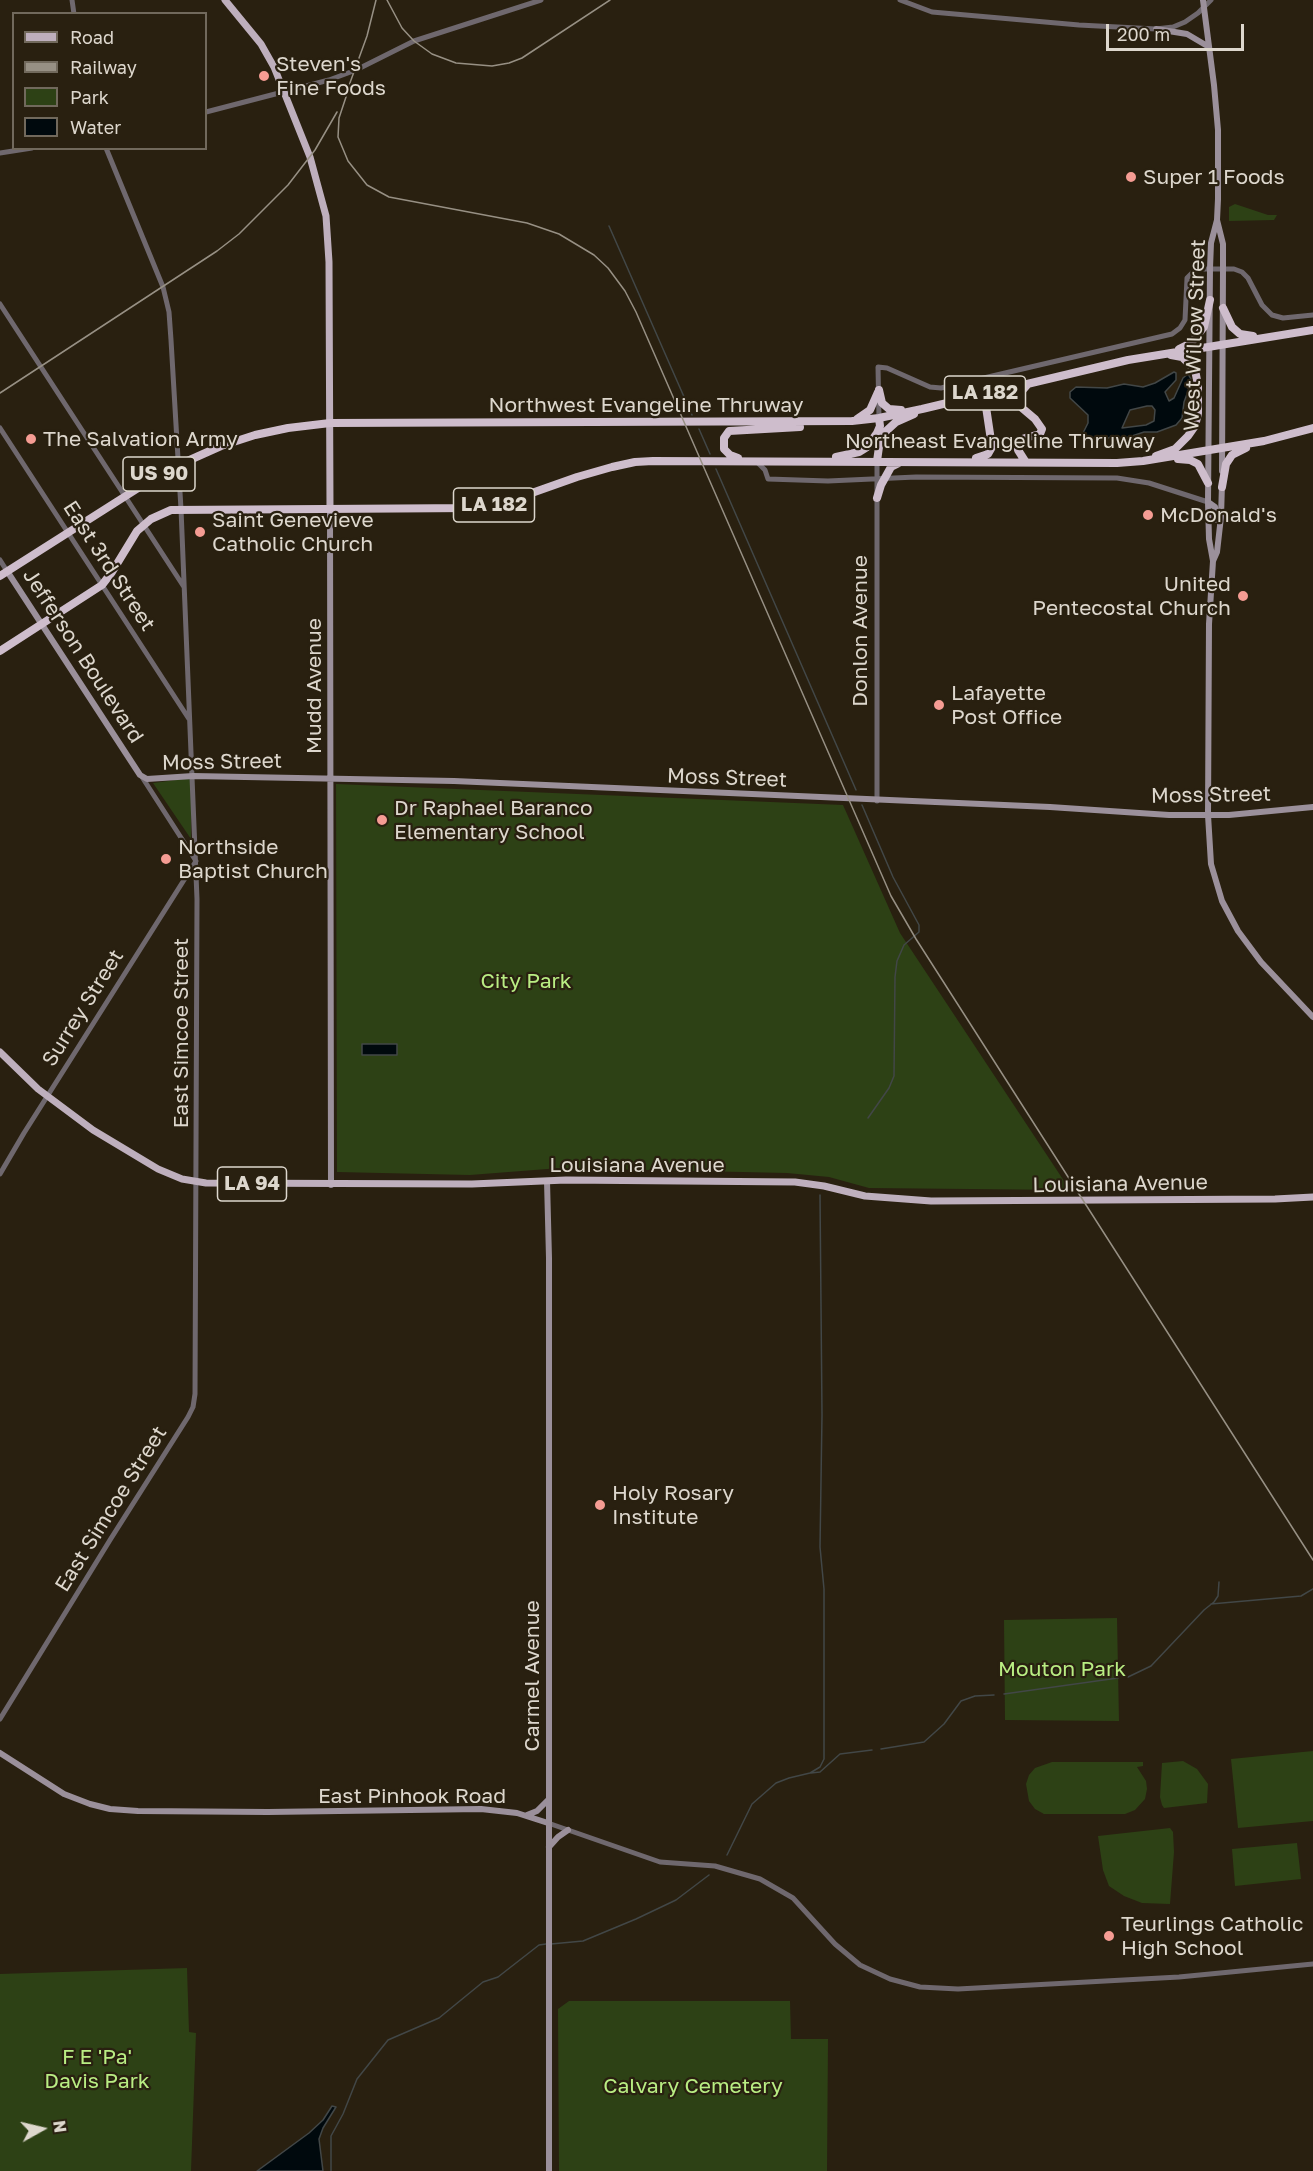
<!DOCTYPE html>
<style>
body{margin:0}
#map{position:relative;width:1313px;height:2171px;overflow:hidden;background:#292010;font-family:"Golos Text",sans-serif}
canvas{display:block}
.legend{position:absolute;left:12px;top:12px;width:195px;height:138px;box-sizing:border-box;background:#292010;border:2px solid #71695c;margin:0;padding:8px 10px;list-style:none;font-size:18px;color:#ddd7cd}
.legend li{display:flex;align-items:center;gap:12px;height:30px}
.legend b{width:30px;border:2px solid #71695c}
.north{position:absolute;left:12px;top:2099px;width:60px;height:60px;-webkit-text-stroke:4px #292010;paint-order:stroke;rotate:82deg;font-size:16px;font-weight:700;line-height:24px;text-align:center;color:#ddd7cd}
.north::after{content:'';display:block;margin:auto;width:21px;height:27px;background:#ddd7cd;clip-path:polygon(50% 0,100% 100%,50% 72%,0 100%)}
.scale{position:absolute;left:1106px;top:24px;width:138px;height:27px;box-sizing:border-box;border:3px solid #ddd7cd;border-top:0;padding-left:8px;font-size:18px;line-height:21px;white-space:nowrap;color:#ddd7cd;-webkit-text-stroke:4px #292010;paint-order:stroke}
</style>
<div id="map">
<canvas width="1313" height="2171"></canvas>
<ul class="legend">
<li><b style="height:8px;background:#beafbd"></b>Road</li>
<li><b style="height:8px;background:#979084"></b>Railway</li>
<li><b style="height:16px;background:#2d4115"></b>Park</li>
<li><b style="height:16px;background:#00090d"></b>Water</li>
</ul>
<div class="north">N</div>
<div class="scale">200 m</div>
</div>
<script>
const c = document.querySelector('canvas').getContext('2d');
c.lineJoin = 'round';
function fillPath(path, color) {
  c.fillStyle = color;
  c.fill(path, 'evenodd');
}
function toPath(rows) {
  const path = new Path2D();
  for (const r of rows) {
    path.moveTo(r[0], r[1]);
    for (let i = 2; i < r.length; i += 2) path.lineTo(r[i], r[i + 1]);
  }
  return path;
}
function strokePath(path, color, width, dash) {
  c.strokeStyle = color;
  c.lineWidth = width;
  c.lineCap = dash ? 'butt' : 'round';
  c.setLineDash(dash || []);
  c.stroke(path);
}
function drawText(font, color, halo, rows, align = 'center') {
  c.font = font + ' "Golos Text",sans-serif';
  c.lineWidth = 4.5;
  c.setLineDash([]);
  c.textBaseline = 'middle';
  c.strokeStyle = halo;
  c.fillStyle = color;
  for (const [text, x, y, turn = 0] of rows) {
    c.save();
    c.translate(x, y);
    c.rotate((+turn || 0) * Math.PI / 180);
    c.textAlign = isNaN(turn) ? turn : align;
    if (halo) c.strokeText(text, 0, 0);
    c.fillText(text, 0, 0);
    c.restore();
  }
}
fillPath(toPath([
 [1235,204,1268,215,1277,215,1274,220,1229,221,1229,207],
 [191,778,191,839,153,783],
 [336,784,843,805,900,933,1070,1190,869,1188,829,1177,787,1173,560,1168,470,1175,337,1172],
 [1117,1618,1119,1721,1005,1720,1004,1620],
 [1313,1751,1313,1821,1238,1828,1231,1759],
 [1183,1761,1197,1769,1208,1784,1207,1803,1164,1808,1162,1805,1160,1797,1162,1763],
 [1052,1762,1143,1762,1143,1766,1137,1767,1146,1781,1147,1789,1145,1799,1135,1810,1125,1814,1044,1814,1035,1809,1029,1801,1026,1784,1029,1775,1035,1768],
 [1170,1828,1173,1832,1174,1852,1170,1904,1142,1903,1124,1896,1109,1886,1103,1870,1098,1836],
 [1297,1843,1301,1879,1235,1886,1232,1849],
 [187,1968,189,2032,196,2033,191,2171,0,2171,0,1974],
 [569,2001,790,2001,791,2039,828,2039,827,2171,559,2171,558,2009]
]), '#2d4115');
const water = toPath([
 [1174,372,1176,373,1176,380,1165,392,1169,401,1174,398,1183,378,1188,374,1192,381,1184,402,1182,418,1176,425,1157,432,1144,432,1126,438,1111,437,1102,440,1084,439,1082,435,1088,423,1088,415,1070,398,1070,392,1076,387,1107,388,1124,384,1143,387,1155,383,1174,372],
 [1147,406,1152,406,1155,410,1154,421,1146,425,1122,428,1130,410,1147,406],
 [362,1044,397,1044,397,1055,362,1055,362,1044],
 [332,2106,336,2107,323,2128,319,2139,323,2171,257,2171,309,2133,323,2120,332,2106]
]);
fillPath(water, '#00090d');
strokePath(water, '#424747', 1.5);
strokePath(toPath([
 [609,226,692,415],
 [699,429,710,454],
 [716,469,856,790],
 [862,805,893,877,919,925,919,932,904,945,897,961,895,977,894,1076,889,1088,868,1118],
 [1211,1604,1301,1596,1313,1589],
 [1128,1677,1151,1666,1204,1610,1214,1602,1218,1596,1219,1582],
 [1004,1694,1118,1678],
 [881,1749,924,1742,944,1724,961,1701,975,1696,994,1695],
 [811,1773,820,1772,840,1754,872,1750],
 [727,1855,752,1804,776,1783,789,1778,810,1773,820,1767,824,1759,824,1589,820,1547,822,1415,820,1195],
 [551,1944,583,1941,636,1919,676,1900,709,1875],
 [331,2171,331,2136,343,2114,357,2079,388,2040,439,2018,483,1982,498,1977,539,1945,546,1944]
]), '#424747', 1.5);
strokePath(toPath([
 [72,0,74,14],
 [900,0,932,12,1079,25,1156,29,1173,27,1185,22,1198,13,1211,0],
 [206,112,329,80,356,70,414,41,541,0],
 [0,153,32,148],
 [0,304,184,587],
 [879,418,878,367,887,368,930,387,941,388,1172,334,1180,328,1185,320,1187,278,1196,269,1234,269,1242,272,1248,278,1262,305,1272,315,1283,318,1313,315],
 [0,428,189,719],
 [877,461,877,801],
 [757,462,765,470,768,479,828,481,916,477,1117,478,1149,483,1208,502],
 [0,560,7,571],
 [0,1174,24,1133,196,861,142,777],
 [0,1719,110,1540,188,1417,193,1407,195,1394,197,899,181,509,171,340,169,312,163,287,106,148],
 [548,1823,660,1862,715,1866,760,1879,793,1898,835,1944,860,1965,890,1979,920,1987,958,1989,1179,1977,1313,1964]
]), '#6f686e', 5);
strokePath(toPath([
 [1203,0,1214,85,1218,130,1218,199,1217,220,1211,243,1210,268,1208,502,1209,539,1213,561],
 [1156,29,1187,34,1209,47],
 [1217,220,1223,244,1223,268,1222,471],
 [1222,484,1221,517,1217,552,1213,561,1209,624,1208,815,1211,864,1222,901,1238,931,1261,962,1313,1017],
 [1208,502,1215,507,1217,520],
 [330,509,331,1185],
 [7,571,140,775,147,779,193,776,454,781,1050,807,1169,815,1229,815,1313,807],
 [547,1181,549,1258,549,2171],
 [0,1753,64,1794,90,1804,110,1809,138,1811,268,1812,481,1809,517,1813,548,1823],
 [527,1815,537,1811,547,1801],
 [549,1847,558,1837,568,1830]
]), '#9b909b', 6);
strokePath(toPath([
 [225,0,261,44,274,67,310,157,326,216,329,262,330,509],
 [0,1052,38,1089,93,1130,158,1169,182,1179,206,1183,472,1184,566,1180,795,1182,824,1186,865,1196,931,1201,1275,1199,1313,1197]
]), '#beafbd', 7);
strokePath(toPath([
 [1223,308,1232,327,1240,334,1253,336],
 [1179,349,1191,343,1204,327,1210,300],
 [879,390,882,403,889,409,901,410],
 [971,400,980,400,986,407,992,447,988,454,976,458],
 [857,419,870,410,878,392],
 [1156,456,1175,449,1188,436,1195,426,1198,413,1198,385,1195,370,1182,357,1171,355],
 [836,457,859,452,867,447,877,433,880,426,879,418],
 [738,458,730,455,724,449,724,438,729,431,800,427],
 [1178,459,1190,460,1198,464,1208,483],
 [877,461,880,440,884,433,896,422,914,414],
 [1025,461,1018,450,1017,443,1025,438,1040,434,1042,429,1035,419,1022,408,1016,398,1028,384],
 [1222,487,1226,464,1232,455,1246,448],
 [877,498,881,485,891,467,899,463],
 [0,576,165,471,221,446,255,435,288,428,330,423,852,421,879,418,922,409,1128,360,1313,330],
 [0,651,102,585,112,572,137,531,151,519,171,510,473,508,512,500,577,477,612,467,635,462,653,461,1117,463,1143,461,1264,441,1313,428]
]), '#cebdcc', 8);
strokePath(toPath([
 [387,0,402,28,414,41,432,54,456,63,492,66,509,63,522,58,610,0],
 [350,85,339,118,338,137,348,161,367,185,389,197,527,223,559,234,594,255,608,268,625,291,636,312,891,896,916,939,1313,1560],
 [347,91,367,36,376,0],
 [0,393,217,251,239,234,288,185,315,150,337,112]
]), '#979084', 1.5);
for (const [x, y, r, color] of [
 [264,76,6,"#f59c93"],
 [1131,177,6,"#f59c93"],
 [31,439,6,"#f59c93"],
 [1148,515,6,"#f59c93"],
 [200,532,6,"#f59c93"],
 [1243,596,6,"#f59c93"],
 [939,705,6,"#f59c93"],
 [382,820,6,"#f59c93"],
 [166,859,6,"#f59c93"],
 [600,1505,6,"#f59c93"],
 [1109,1936,6,"#f59c93"]
]) {
  const dot = new Path2D();
  dot.arc(x, y, r, 0, 2 * Math.PI);
  c.fillStyle = color;
  c.fill(dot);
  strokePath(dot, '#292010', 2);
}
for (const [x, y, w] of [
 [985,393,81],
 [159,474,72],
 [494,505,81],
 [252,1184,69]
]) {
  const box = new Path2D();
  box.roundRect(x - w / 2, y - 17, w, 34, 4.5);
  c.fillStyle = '#292010';
  c.fill(box);
  strokePath(box, '#ddd7cd', 1.5);
}
drawText('bold 20px', '#ddd7cd', null, [
 ["LA 182",985,393],
 ["US 90",159,474],
 ["LA 182",494,505],
 ["LA 94",252,1184]
]);
drawText('21px', '#ddd7cd', '#292010', [
 ["Steven's",276,64],
 ["Fine Foods",276,88],
 ["Super 1 Foods",1143,177],
 ["The Salvation Army",43,439],
 ["McDonald's",1160,515],
 ["Saint Genevieve",212,520],
 ["Catholic Church",212,544],
 ["United",1231,584,"right"],
 ["Pentecostal Church",1231,608,"right"],
 ["Lafayette",951,693],
 ["Post Office",951,717],
 ["Dr Raphael Baranco",394,808],
 ["Elementary School",394,832],
 ["Northside",178,847],
 ["Baptist Church",178,871],
 ["Holy Rosary",612,1493],
 ["Institute",612,1517],
 ["Teurlings Catholic",1121,1924],
 ["High School",1121,1948]
], 'left');
drawText('21px', '#ddd7cd', '#292010', [
 ["West Willow Street",1195,335,-88],
 ["Northwest Evangeline Thruway",646,405],
 ["Northeast Evangeline Thruway",1000,441],
 ["East 3rd Street",109,566,57],
 ["Donlon Avenue",860,631,-90],
 ["Jefferson Boulevard",83,656,57],
 ["Mudd Avenue",314,686,-90],
 ["Moss Street",222,762,-1],
 ["Moss Street",727,778,2],
 ["Moss Street",1211,795,-1],
 ["Surrey Street",83,1008,-58],
 ["East Simcoe Street",181,1033,-90],
 ["Louisiana Avenue",637,1165],
 ["Louisiana Avenue",1120,1184,-1],
 ["East Simcoe Street",111,1509,-58],
 ["Carmel Avenue",532,1676,-90],
 ["East Pinhook Road",412,1796]
]);
drawText('21px', '#b9ed83', '#292010', [
 ["City Park",526,981],
 ["Mouton Park",1062,1669],
 ["F E 'Pa'",97,2057],
 ["Davis Park",97,2081],
 ["Calvary Cemetery",693,2086]
]);
</script>
